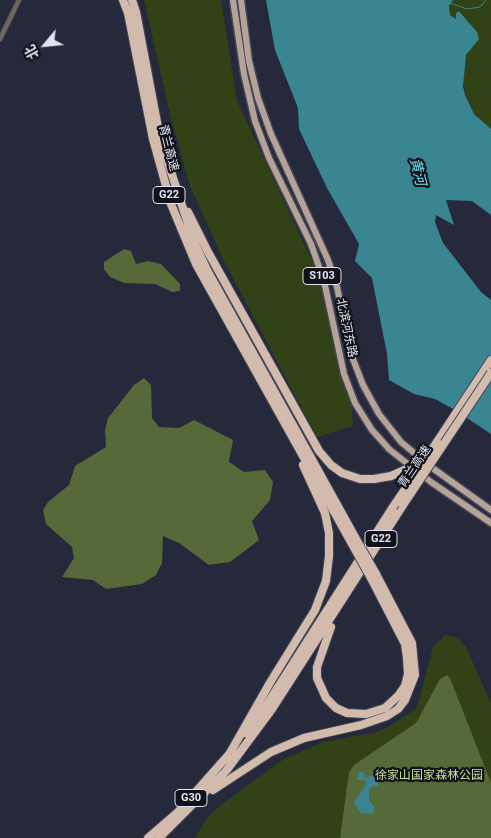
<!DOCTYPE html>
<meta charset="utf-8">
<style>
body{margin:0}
#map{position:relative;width:491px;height:838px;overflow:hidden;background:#26293b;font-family:Roboto,"Noto Sans SC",sans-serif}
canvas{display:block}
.north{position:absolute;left:20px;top:20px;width:50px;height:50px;-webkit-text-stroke:4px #11121a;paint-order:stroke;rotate:242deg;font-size:14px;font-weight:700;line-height:20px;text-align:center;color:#e1e4f0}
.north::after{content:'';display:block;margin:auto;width:18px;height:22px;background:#e1e4f0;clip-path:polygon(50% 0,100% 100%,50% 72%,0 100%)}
</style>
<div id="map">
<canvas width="491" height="838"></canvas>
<div class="north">北</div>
</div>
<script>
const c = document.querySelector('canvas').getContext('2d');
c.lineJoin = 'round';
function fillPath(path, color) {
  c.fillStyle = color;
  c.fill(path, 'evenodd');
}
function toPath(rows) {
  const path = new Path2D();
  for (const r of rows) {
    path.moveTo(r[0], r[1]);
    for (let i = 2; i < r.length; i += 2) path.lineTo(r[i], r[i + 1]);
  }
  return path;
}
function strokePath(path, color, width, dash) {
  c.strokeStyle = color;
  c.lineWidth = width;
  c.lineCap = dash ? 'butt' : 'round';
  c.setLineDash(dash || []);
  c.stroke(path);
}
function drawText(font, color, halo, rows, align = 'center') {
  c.font = font + ' Roboto,"Noto Sans SC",sans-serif';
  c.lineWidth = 4.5;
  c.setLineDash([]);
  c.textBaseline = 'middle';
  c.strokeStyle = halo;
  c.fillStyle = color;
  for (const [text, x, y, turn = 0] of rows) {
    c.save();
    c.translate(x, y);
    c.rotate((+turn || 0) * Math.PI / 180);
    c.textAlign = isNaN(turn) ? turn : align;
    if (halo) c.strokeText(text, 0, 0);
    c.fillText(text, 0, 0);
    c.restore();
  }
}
fillPath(toPath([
 [144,0,221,0,237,101,320,278,351,390,353,426,317,437,224,261,190,186,171,118],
 [453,0,491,0,491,129,474,114,465,95,463,78,471,23,460,13,456,19,450,15,449,6],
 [445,635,458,638,466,647,491,704,491,838,195,838,207,818,221,805,284,759,323,742,374,733,385,729,417,708,433,647]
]), '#324217');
fillPath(toPath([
 [124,249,131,251,136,264,148,261,161,264,180,284,180,291,172,292,155,284,124,283,110,277,104,269,104,262],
 [144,378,151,385,152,418,159,427,179,428,194,420,233,440,229,462,244,472,265,470,273,482,270,500,252,521,259,540,230,562,209,565,179,543,163,536,162,563,156,575,142,584,106,589,93,580,62,577,74,558,72,547,46,524,43,510,48,502,69,485,75,466,106,447,105,430,108,418,134,385],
 [447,675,450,678,491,783,491,838,340,838,349,772,354,765,416,723,440,679]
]), '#566938');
fillPath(toPath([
 [266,0,453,0,449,6,450,15,456,19,456,13,459,11,477,32,479,39,466,55,463,86,465,95,474,114,491,129,491,215,472,201,446,200,454,225,436,215,435,222,443,243,481,292,491,300,491,434,455,410,435,399,414,394,389,380,387,354,372,278,355,261,359,244,327,188,299,129,298,108,275,50],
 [359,772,363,772,366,778,375,774,379,778,378,786,373,786,369,790,369,801,375,808,373,814,361,813,354,803,366,784,365,780,357,780]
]), '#398591');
strokePath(toPath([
 [450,3,467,9,480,7,486,0]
]), '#398591', 1);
const street = toPath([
 [0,39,19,0]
]);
const primary = toPath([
 [233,0,244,74,255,121,269,158,311,244,324,281,344,374,355,403,372,430,390,450,431,482,491,523],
 [241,0,249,61,258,98,271,134,328,260,337,287,351,354,363,385,379,414,401,442,431,467,491,510]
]);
const highway = toPath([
 [123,0,128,13,153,139,171,204,196,264,351,542],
 [132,0,136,12,160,138,194,242,207,270,356,539],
 [188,212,208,252,319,451,331,465,342,473,360,479,374,479,391,476],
 [437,442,491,360],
 [331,627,317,667,317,678,326,698,336,708,347,713,366,714,385,708,398,696,405,686,408,674,407,658,405,644,371,578],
 [245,733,266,706,393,507],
 [230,753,271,681,315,610,326,581,329,556,329,533,325,513,303,465],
 [213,790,271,752,304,738,361,725,387,716,398,709,405,700,415,675,412,643,376,574],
 [148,838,178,812,232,751],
 [159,838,226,771,272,709,403,505]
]);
strokePath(street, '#444758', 6);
strokePath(primary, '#444758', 9);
strokePath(highway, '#444758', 10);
strokePath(street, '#706761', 4);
strokePath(primary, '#b6a398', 6);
strokePath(highway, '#d2bbad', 8);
const highwayBridge = toPath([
 [391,476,409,468,425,454],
 [403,505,491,373],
 [393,507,437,442],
 [356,539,376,574],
 [351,542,371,578]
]);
strokePath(highwayBridge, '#444758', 10, []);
strokePath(highwayBridge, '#d2bbad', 8);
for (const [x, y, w] of [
 [169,195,32],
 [322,276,38],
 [381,539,32],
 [191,798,32]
]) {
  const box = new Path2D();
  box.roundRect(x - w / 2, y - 8.5, w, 17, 4);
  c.fillStyle = '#11121a';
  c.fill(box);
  strokePath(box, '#e1e4f0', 1);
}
drawText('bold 11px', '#e1e4f0', null, [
 ["G22",169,195],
 ["S103",322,276],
 ["G22",381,539],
 ["G30",191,798]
]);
drawText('12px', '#e1e4f0', '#11121a', [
 ["青兰高速",168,148,76],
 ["北滨河东路",346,328,78],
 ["青兰高速",415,467,-56]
]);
drawText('12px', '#c2e295', '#11121a', [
 ["徐家山国家森林公园",429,776]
]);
drawText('italic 14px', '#72e4f5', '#11121a', [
 ["黄河",417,172,76]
]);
</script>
